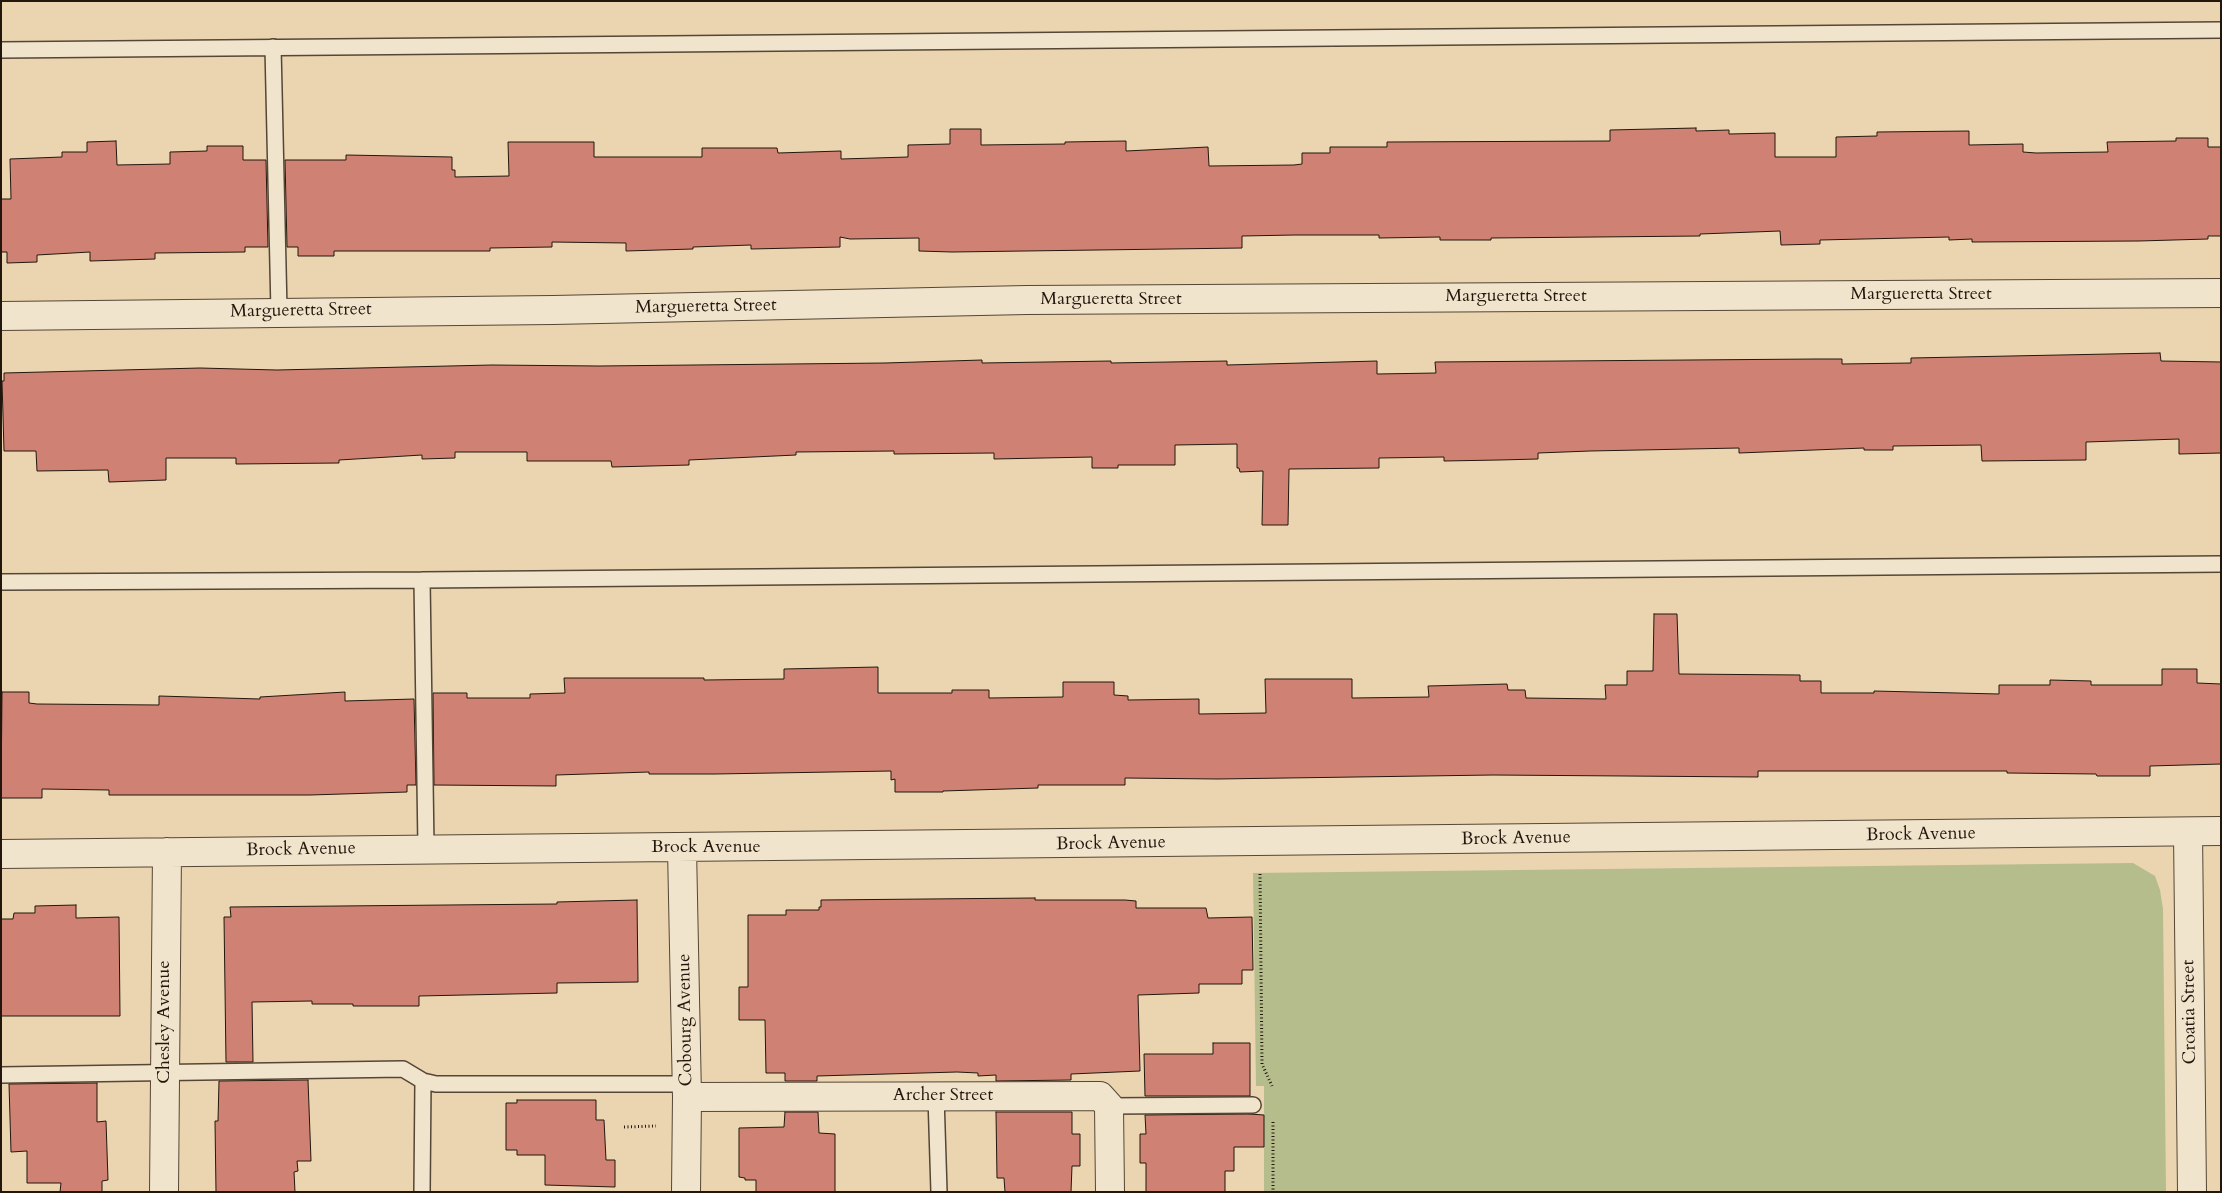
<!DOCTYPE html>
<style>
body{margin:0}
#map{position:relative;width:2222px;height:1193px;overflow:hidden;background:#ead5b0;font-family:Cardo,serif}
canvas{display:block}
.frame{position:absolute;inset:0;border:2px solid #23160d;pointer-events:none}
</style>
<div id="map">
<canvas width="2222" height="1193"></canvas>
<div class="frame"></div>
</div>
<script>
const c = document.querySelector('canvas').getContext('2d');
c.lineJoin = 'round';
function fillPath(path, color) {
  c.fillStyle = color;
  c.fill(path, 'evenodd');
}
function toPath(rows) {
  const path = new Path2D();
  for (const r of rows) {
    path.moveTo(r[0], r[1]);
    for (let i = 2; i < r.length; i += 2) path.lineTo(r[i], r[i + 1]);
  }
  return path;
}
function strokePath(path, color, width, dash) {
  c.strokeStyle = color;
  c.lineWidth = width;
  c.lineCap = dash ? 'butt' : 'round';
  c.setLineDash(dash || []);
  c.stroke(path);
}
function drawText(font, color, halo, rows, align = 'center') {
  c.font = font + ' Cardo,serif';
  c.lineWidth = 4;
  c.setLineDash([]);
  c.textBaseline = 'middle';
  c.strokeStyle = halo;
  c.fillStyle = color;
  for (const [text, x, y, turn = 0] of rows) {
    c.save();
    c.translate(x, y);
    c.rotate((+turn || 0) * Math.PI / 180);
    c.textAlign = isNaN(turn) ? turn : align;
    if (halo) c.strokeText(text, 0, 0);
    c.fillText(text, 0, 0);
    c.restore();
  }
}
fillPath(toPath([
 [2133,863,2155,876,2160,890,2163,909,2166,1192,1264,1192,1264,1086,1256,1086,1253,873]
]), '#b6bd8c');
const building = toPath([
 [1696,128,1696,131,1729,130,1729,134,1775,133,1775,157,1836,157,1836,137,1877,136,1877,132,1969,131,1969,145,2023,144,2023,152,2036,153,2108,152,2107,142,2176,141,2176,138,2208,138,2208,147,2221,147,2221,236,2208,236,2208,239,2139,241,1972,242,1972,239,1949,240,1949,237,1820,240,1820,244,1781,245,1780,231,1700,234,1700,236,1491,238,1491,240,1440,240,1440,237,1379,238,1379,235,1295,235,1242,236,1242,248,952,252,919,251,919,238,850,239,840,237,840,247,751,249,751,245,693,247,693,249,626,251,626,243,552,242,552,247,490,248,490,251,334,251,334,256,298,256,298,247,287,247,285,160,346,160,346,155,452,157,452,170,455,170,455,177,509,176,508,142,594,142,594,157,702,157,702,148,777,148,778,153,841,151,841,159,908,157,908,145,950,144,950,129,981,129,981,145,1065,144,1065,142,1126,141,1126,151,1208,147,1209,166,1294,165,1302,164,1302,153,1330,153,1330,147,1387,147,1387,142,1610,141,1610,130,1696,128],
 [116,141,117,165,170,164,170,152,207,151,207,146,243,146,243,160,266,160,268,247,245,247,245,252,155,253,155,259,90,261,90,252,37,255,37,262,7,263,7,252,1,252,1,199,11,199,10,159,62,157,62,152,87,152,87,142,116,141],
 [2160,353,2161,361,2221,362,2221,453,2179,454,2179,439,2086,442,2086,460,1982,461,1981,445,1893,446,1893,450,1864,450,1864,448,1739,453,1739,448,1590,451,1538,453,1538,459,1499,460,1444,461,1444,457,1379,458,1379,468,1289,469,1288,525,1262,525,1263,471,1240,472,1239,468,1237,468,1237,444,1175,445,1175,465,1118,465,1118,468,1092,468,1092,457,994,459,994,453,894,454,894,451,796,452,796,455,689,460,689,465,612,467,611,461,527,461,527,452,455,452,455,458,422,459,422,455,339,460,339,463,236,464,236,458,166,458,166,480,109,482,108,470,37,471,36,451,4,451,2,381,4,381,4,373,200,368,277,370,492,365,599,366,885,363,982,360,982,363,1111,361,1111,363,1227,361,1227,365,1377,361,1377,374,1436,373,1435,362,1816,359,1842,359,1842,364,1911,363,1911,358,2160,353],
 [1654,614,1677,614,1679,674,1800,675,1800,681,1821,681,1821,693,1874,693,1874,691,1999,694,1999,685,2050,685,2050,680,2091,681,2091,685,2162,685,2162,669,2197,669,2197,683,2221,684,2221,764,2150,766,2150,776,2097,776,2096,774,2007,773,2007,771,1758,771,1758,777,1493,775,1218,779,1125,778,1125,785,1038,785,1038,788,943,791,943,792,895,792,895,779,891,780,891,771,715,774,649,774,649,772,556,775,556,786,434,785,433,693,467,693,467,698,530,698,530,694,565,693,564,678,704,678,704,680,784,679,784,669,878,667,878,693,952,693,952,690,989,690,989,698,1063,697,1063,682,1114,682,1114,695,1128,696,1128,700,1199,699,1199,714,1266,713,1265,679,1352,679,1352,698,1429,697,1428,686,1507,684,1508,690,1525,690,1526,698,1606,699,1605,685,1627,685,1627,671,1653,671,1654,614],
 [2,692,29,692,29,703,37,704,159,705,159,696,260,699,260,697,345,692,345,701,414,699,416,785,407,785,407,792,310,795,109,795,109,790,42,789,42,798,1,798,2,692],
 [1035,898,1035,900,1125,900,1136,901,1136,908,1206,908,1208,918,1252,917,1253,970,1242,970,1242,984,1199,984,1199,993,1138,995,1140,1071,1071,1074,1071,1080,996,1081,996,1075,978,1076,978,1073,957,1072,817,1076,817,1081,785,1081,785,1073,766,1073,765,1020,739,1020,739,987,748,987,748,915,786,915,786,910,819,910,819,907,821,907,821,900,1035,898],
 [637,900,638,982,557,983,557,993,419,996,419,1006,353,1006,353,1004,312,1004,312,1001,252,1002,253,1062,226,1062,224,917,231,917,230,907,557,904,557,902,637,900],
 [76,905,76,918,119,917,120,1016,1,1016,1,919,13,919,14,913,35,913,35,906,76,905],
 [1213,1043,1250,1043,1250,1096,1145,1096,1144,1054,1213,1054,1213,1043],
 [308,1080,311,1161,297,1161,298,1171,294,1172,295,1192,216,1192,215,1121,218,1121,219,1081,308,1080],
 [97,1083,97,1122,106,1121,108,1180,102,1181,102,1192,60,1192,61,1183,27,1183,27,1151,11,1152,9,1084,97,1083],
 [517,1100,596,1100,596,1120,604,1120,606,1160,615,1160,615,1187,545,1185,545,1155,517,1155,517,1150,506,1150,506,1103,517,1103,517,1100],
 [785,1112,818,1112,819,1133,835,1134,835,1192,756,1192,756,1180,745,1180,745,1178,739,1177,739,1128,784,1127,785,1112],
 [996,1112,1072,1112,1072,1134,1080,1134,1080,1166,1072,1166,1071,1192,1005,1192,1004,1178,997,1178,996,1112],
 [1249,1114,1264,1115,1264,1147,1234,1147,1234,1171,1225,1171,1225,1192,1146,1192,1146,1163,1140,1163,1140,1134,1146,1134,1145,1115,1249,1114]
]);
fillPath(building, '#cf8273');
strokePath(building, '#23160d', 1);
const lane = toPath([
 [273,47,279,311],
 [1,50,2221,30],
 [422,580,426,848],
 [1,582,422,580,2221,564],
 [1,1075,403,1069,423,1081,436,1084,686,1084],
 [936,1096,939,1192],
 [1109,1106,1253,1105],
 [422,1192,423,1081]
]);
const street = toPath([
 [1,316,553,310,1027,300,2221,293],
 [2188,832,2192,1192],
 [682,848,687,1097,686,1192],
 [1,854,2221,831],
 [687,1097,1100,1096,1109,1106,1110,1192],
 [164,1192,167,852]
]);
strokePath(lane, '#554636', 18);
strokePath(street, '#554636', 30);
strokePath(toPath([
 [1260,874,1262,1064,1272,1086],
 [1273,1122,1273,1192],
 [624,1127,656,1126]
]), '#23160d', 3, [1, 2.5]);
strokePath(lane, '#f1e4cc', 15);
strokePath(street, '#f1e4cc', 28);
drawText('18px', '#23160d', '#f1e4cc', [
 ["Margueretta Street",1921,295],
 ["Margueretta Street",1516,297],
 ["Margueretta Street",1111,300],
 ["Margueretta Street",706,307,-1],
 ["Margueretta Street",301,311,-1],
 ["Brock Avenue",1921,835,-1],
 ["Brock Avenue",1516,839,-1],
 ["Brock Avenue",1111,844,-1],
 ["Brock Avenue",706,848],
 ["Brock Avenue",301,850,-1],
 ["Croatia Street",2190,1012,-91],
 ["Cobourg Avenue",686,1020,-91],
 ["Chesley Avenue",165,1022,-90],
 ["Archer Street",943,1096]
]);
</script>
